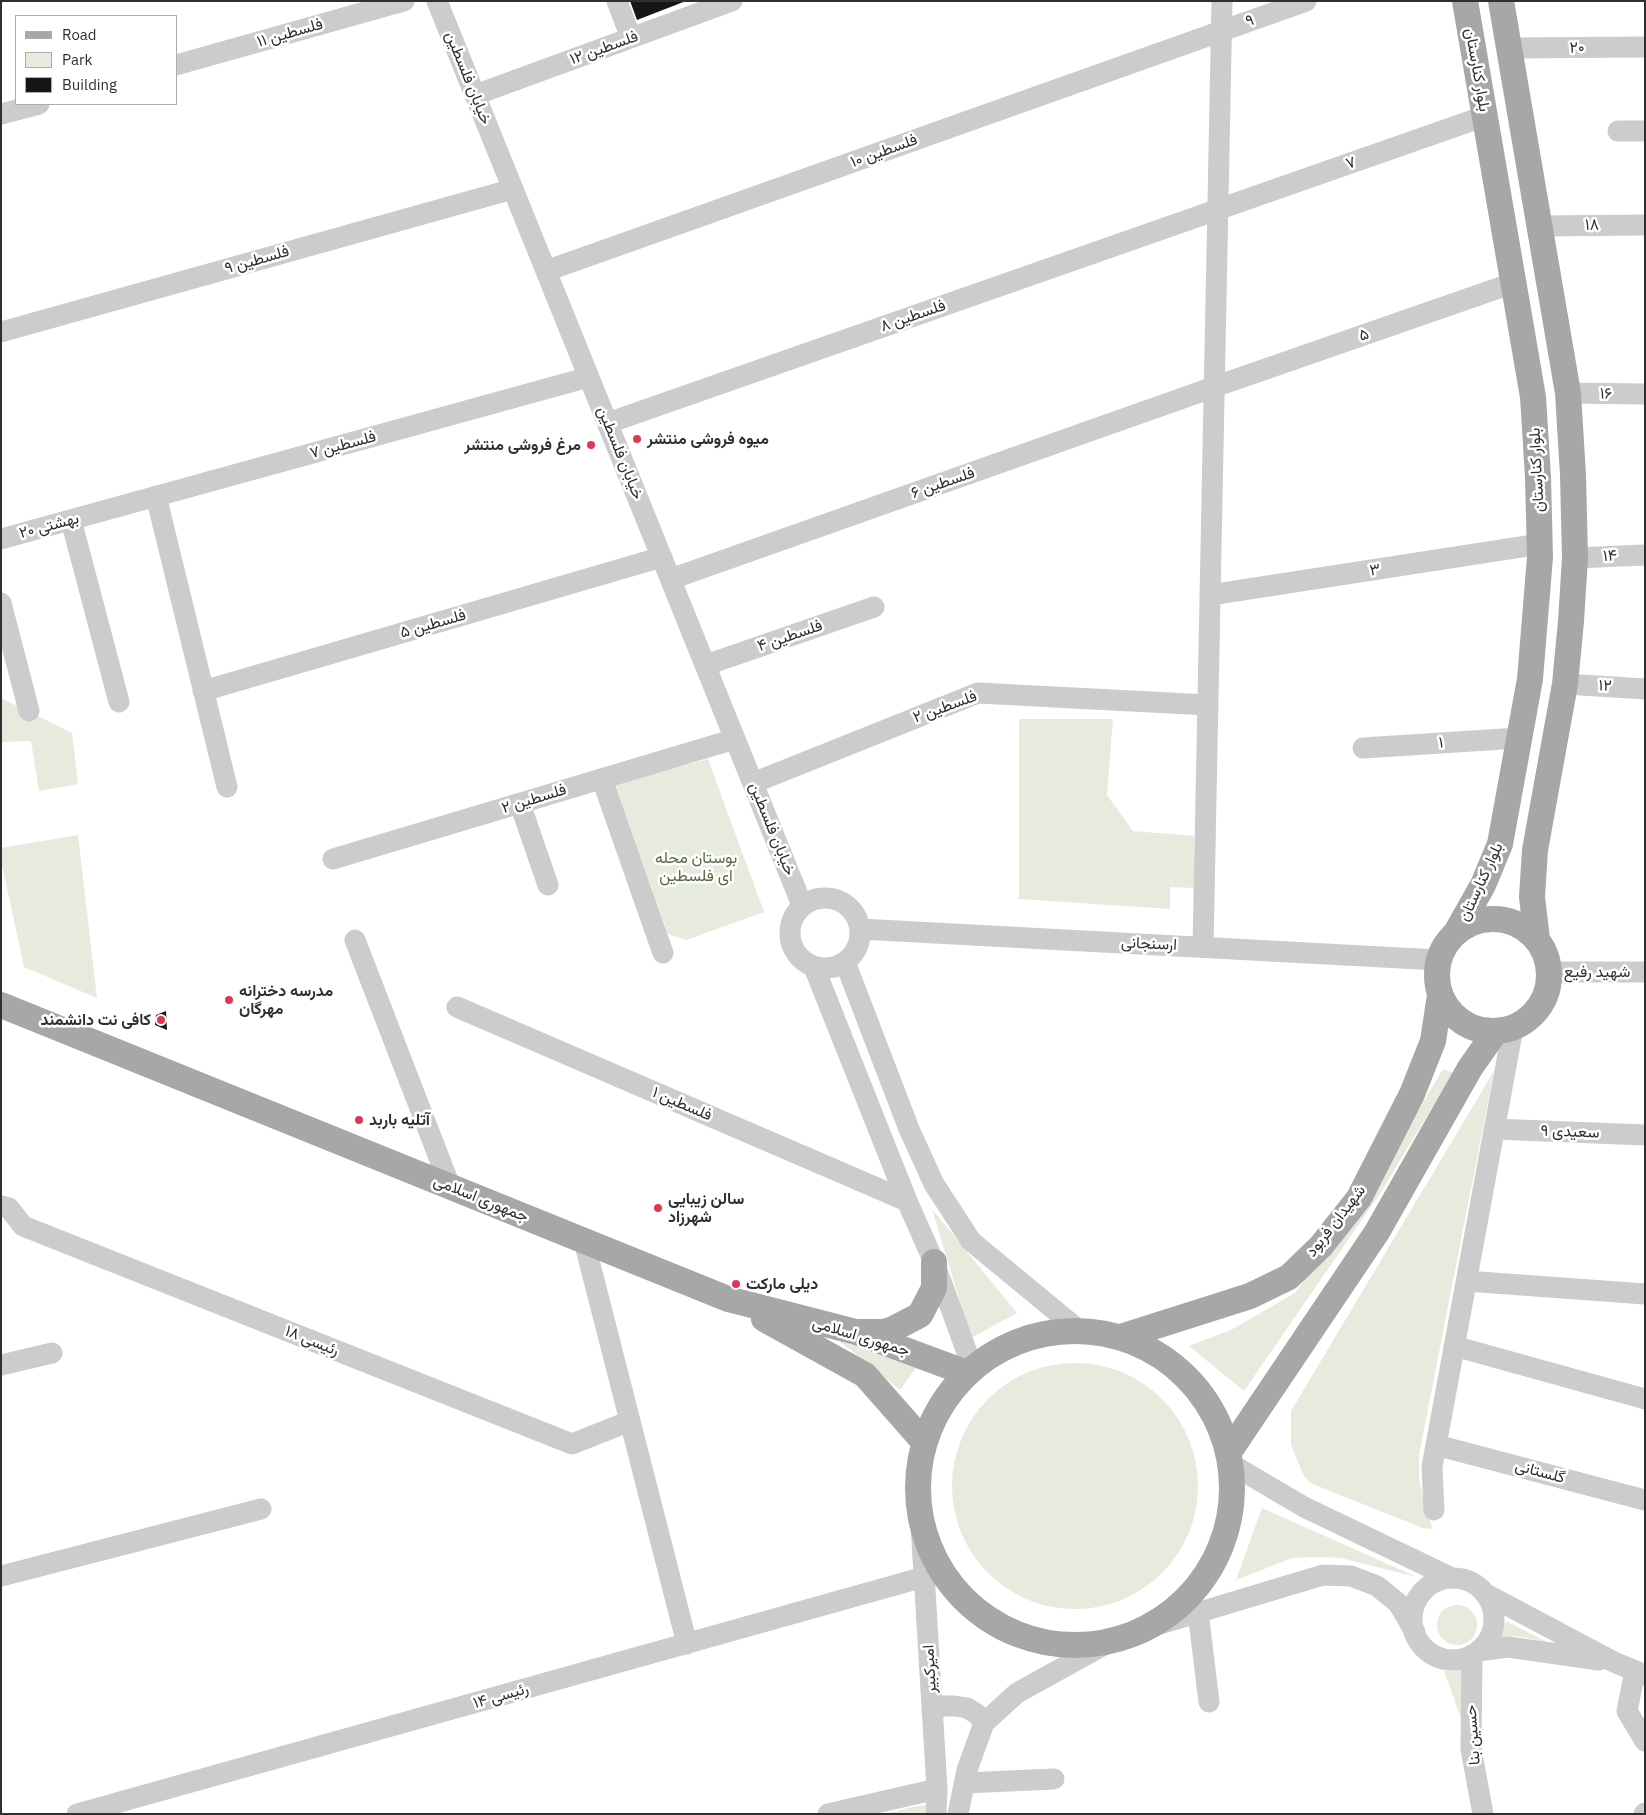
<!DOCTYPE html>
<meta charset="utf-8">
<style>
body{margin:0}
#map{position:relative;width:1646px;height:1815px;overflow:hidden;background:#fff;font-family:"IBM Plex Sans",sans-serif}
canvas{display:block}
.frame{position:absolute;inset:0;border:2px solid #2f2f2f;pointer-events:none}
.legend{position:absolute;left:15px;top:15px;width:162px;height:90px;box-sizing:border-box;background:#fff;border:1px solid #acacac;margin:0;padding:6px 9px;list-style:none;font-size:15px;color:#2f2f2f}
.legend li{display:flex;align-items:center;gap:10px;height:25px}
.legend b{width:25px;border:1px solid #acacac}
</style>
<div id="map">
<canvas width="1646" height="1815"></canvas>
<div class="frame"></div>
<ul class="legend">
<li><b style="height:6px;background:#a7a7a7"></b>Road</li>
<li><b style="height:14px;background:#e6ebdd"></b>Park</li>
<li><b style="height:14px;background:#161616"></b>Building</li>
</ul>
</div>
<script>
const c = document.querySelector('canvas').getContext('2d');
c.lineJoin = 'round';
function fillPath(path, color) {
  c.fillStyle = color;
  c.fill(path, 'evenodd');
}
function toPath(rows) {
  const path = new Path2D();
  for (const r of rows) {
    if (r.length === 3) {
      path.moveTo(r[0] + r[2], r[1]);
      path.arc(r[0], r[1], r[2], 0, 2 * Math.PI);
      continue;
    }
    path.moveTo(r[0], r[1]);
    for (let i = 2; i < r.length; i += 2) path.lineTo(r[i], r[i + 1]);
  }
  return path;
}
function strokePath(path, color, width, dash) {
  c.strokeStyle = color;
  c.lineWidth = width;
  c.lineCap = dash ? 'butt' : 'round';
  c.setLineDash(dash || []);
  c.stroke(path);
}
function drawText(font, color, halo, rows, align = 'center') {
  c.font = font + ' "IBM Plex Sans",Vazirmatn,sans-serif';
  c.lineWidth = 5;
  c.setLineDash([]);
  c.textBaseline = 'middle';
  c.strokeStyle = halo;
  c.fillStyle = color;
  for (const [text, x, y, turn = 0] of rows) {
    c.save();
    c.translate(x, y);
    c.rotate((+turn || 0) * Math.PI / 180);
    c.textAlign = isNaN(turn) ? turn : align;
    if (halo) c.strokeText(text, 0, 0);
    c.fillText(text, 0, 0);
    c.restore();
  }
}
fillPath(toPath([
 [1,698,72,733,78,784,39,791,31,741,1,742],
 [1019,719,1113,719,1107,795,1133,831,1194,836,1195,888,1170,887,1170,909,1019,899],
 [708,759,764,912,686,940,668,934,615,784],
 [78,835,97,998,24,967,1,860,1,848],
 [1443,1069,1453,1073,1381,1192,1244,1391,1189,1346,1231,1330,1295,1293,1372,1187],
 [1494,1071,1419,1455,1419,1478,1425,1507,1433,1529,1423,1528,1310,1483,1303,1474,1291,1445,1291,1411],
 [932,1209,1017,1313,971,1338],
 [838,1340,916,1368,900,1390],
 [1075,1486,123],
 [1262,1508,1417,1577,1341,1558,1320,1557,1292,1558,1236,1580],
 [1457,1625,20],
 [1506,1621,1551,1644,1524,1637,1509,1636,1499,1639],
 [1467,1670,1463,1724,1444,1671],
 [926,1805,925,1814,884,1814,913,1807]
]), '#e6ebdd');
fillPath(toPath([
 [630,1,686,1,637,20],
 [166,1011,167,1030,155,1025,156,1015]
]), '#161616');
strokePath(toPath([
 [437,1,802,905],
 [617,1,631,38],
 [1509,48,1645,47],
 [176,65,404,1],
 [475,95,732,1],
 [1,114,39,104],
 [1618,131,1645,131],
 [1539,226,1645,225],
 [546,271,1306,1],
 [1,332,513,189],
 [1568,393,1645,394],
 [608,423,1485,116],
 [156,496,227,787],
 [71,520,119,702],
 [1,539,589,377],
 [1575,558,1645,555],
 [671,579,1214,387,1513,283],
 [1210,595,1540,544],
 [1,603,29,711],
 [706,665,874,607],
 [1565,684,1645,689],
 [203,691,662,557],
 [1363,748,1519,738],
 [602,779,663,953],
 [753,783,978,693,1208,705],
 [520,804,548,885],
 [333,859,735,739],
 [825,933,35],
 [860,929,1438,960],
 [355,940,450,1186],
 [1203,947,1222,1],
 [845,962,909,1129,934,1184,971,1241,1080,1331],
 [814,967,907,1201,934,1262,973,1369],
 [1550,972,1645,972],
 [457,1007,907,1201],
 [1494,1129,1645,1135],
 [1,1206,9,1208,23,1226,572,1444,630,1421],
 [584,1241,687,1644],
 [1466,1281,1645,1294],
 [1454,1346,1645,1399],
 [1,1365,52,1353],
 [1436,1445,1645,1500],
 [1231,1464,1304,1507,1452,1578],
 [1434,1510,1432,1467,1513,1028],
 [921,1524,937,1789,936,1814],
 [1,1576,261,1509],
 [1453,1619,41],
 [1486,1594,1614,1662,1645,1675],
 [1198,1612,1209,1702],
 [1150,1627,1323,1575,1351,1576,1377,1586,1398,1603,1415,1632],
 [1478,1651,1508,1647,1599,1660],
 [1472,1655,1471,1749,1483,1814],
 [1635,1671,1627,1711,1645,1741],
 [932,1711,943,1706,955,1706,967,1708,977,1714,984,1723],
 [965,1783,1054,1779],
 [77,1814,924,1577],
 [828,1814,937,1789],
 [958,1814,967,1770,984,1723,1017,1693,1111,1641],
 [1644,1814,1645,1813]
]), '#ccc', 21);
strokePath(toPath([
 [1501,1,1568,393,1573,475,1575,558,1571,621,1565,684,1535,850,1532,897,1537,939],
 [1493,975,56],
 [1457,931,1483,885,1500,844,1530,679,1540,557,1538,477,1533,397,1465,1],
 [1,1005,728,1299,856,1332,967,1373],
 [764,1319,865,1375,924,1442],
 [1075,1488,157],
 [861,1332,884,1332,893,1329,920,1315,934,1288,934,1262],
 [1121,1337,1250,1296,1289,1277,1321,1246,1359,1198,1412,1094,1433,1041,1440,995],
 [1229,1452,1377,1232,1470,1068,1496,1031]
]), '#a7a7a7', 26);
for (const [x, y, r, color] of [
 [637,439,5,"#dd3956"],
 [591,445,5,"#dd3956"],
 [229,1000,5,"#dd3956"],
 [161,1020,5,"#dd3956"],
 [359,1120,5,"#dd3956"],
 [658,1208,5,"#dd3956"],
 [736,1284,5,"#dd3956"]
]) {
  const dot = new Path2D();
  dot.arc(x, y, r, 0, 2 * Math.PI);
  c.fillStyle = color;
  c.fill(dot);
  strokePath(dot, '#fff', 2);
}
drawText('16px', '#2f2f2f', '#fff', [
 ["۹",1250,21,-19],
 ["فلسطین ۱۱",290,33,-16],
 ["فلسطین ۱۲",604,48,-20],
 ["۲۰",1577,48,-1],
 ["بلوار کنارستان",1477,70,80],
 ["خیابان فلسطین",468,78,68],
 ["فلسطین ۱۰",884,151,-20],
 ["۷",1351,163,-19],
 ["۱۸",1592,225,-1],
 ["فلسطین ۹",257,260,-16],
 ["فلسطین ۸",913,316,-19],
 ["۵",1364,335,-19],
 ["۱۶",1606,394,1],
 ["فلسطین ۷",343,445,-15],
 ["خیابان فلسطین",620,453,68],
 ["بلوار کنارستان",1537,470,-93],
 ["فلسطین ۶",943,483,-19],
 ["بهشتی ۲۰",49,526,-15],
 ["۱۴",1610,556,-3],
 ["۳",1375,570,-9],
 ["فلسطین ۵",433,624,-16],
 ["فلسطین ۴",790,636,-19],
 ["۱۲",1605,686,3],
 ["فلسطین ۲",945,707,-20],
 ["۱",1441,743,-4],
 ["فلسطین ۲",534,799,-17],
 ["خیابان فلسطین",772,829,68],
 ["بلوار کنارستان",1481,882,-65],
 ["ارسنجانی",1149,944,3],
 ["شهید رفیع",1597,972],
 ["فلسطین ۱",682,1104,23],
 ["سعیدی ۹",1570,1132,2],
 ["جمهوری اسلامی",481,1199,22],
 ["شهيدان فربود",1336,1221,-52],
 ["جمهوری اسلامی",861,1337,17],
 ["رئیسی ۱۸",312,1341,22],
 ["گلستانی",1540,1472,15],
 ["امیرکبیر",930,1669,-93],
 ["رئیسی ۱۴",501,1696,-16],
 ["حسین بنا",1473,1735,-94]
]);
drawText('bold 16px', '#2f2f2f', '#fff', [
 ["میوه فروشی منتشر",647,439],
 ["مرغ فروشی منتشر",581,445,"right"],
 ["مدرسه دخترانه",239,991],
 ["مهرگان",239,1009],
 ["کافی نت دانشمند",151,1020,"right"],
 ["آتلیه باربد",369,1120],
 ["سالن زیبایی",668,1199],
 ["شهرزاد",668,1217],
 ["دیلی مارکت",746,1284]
], 'left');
drawText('16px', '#56693e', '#fff', [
 ["بوستان محله",696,858],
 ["ای فلسطین",696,876]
]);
</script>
